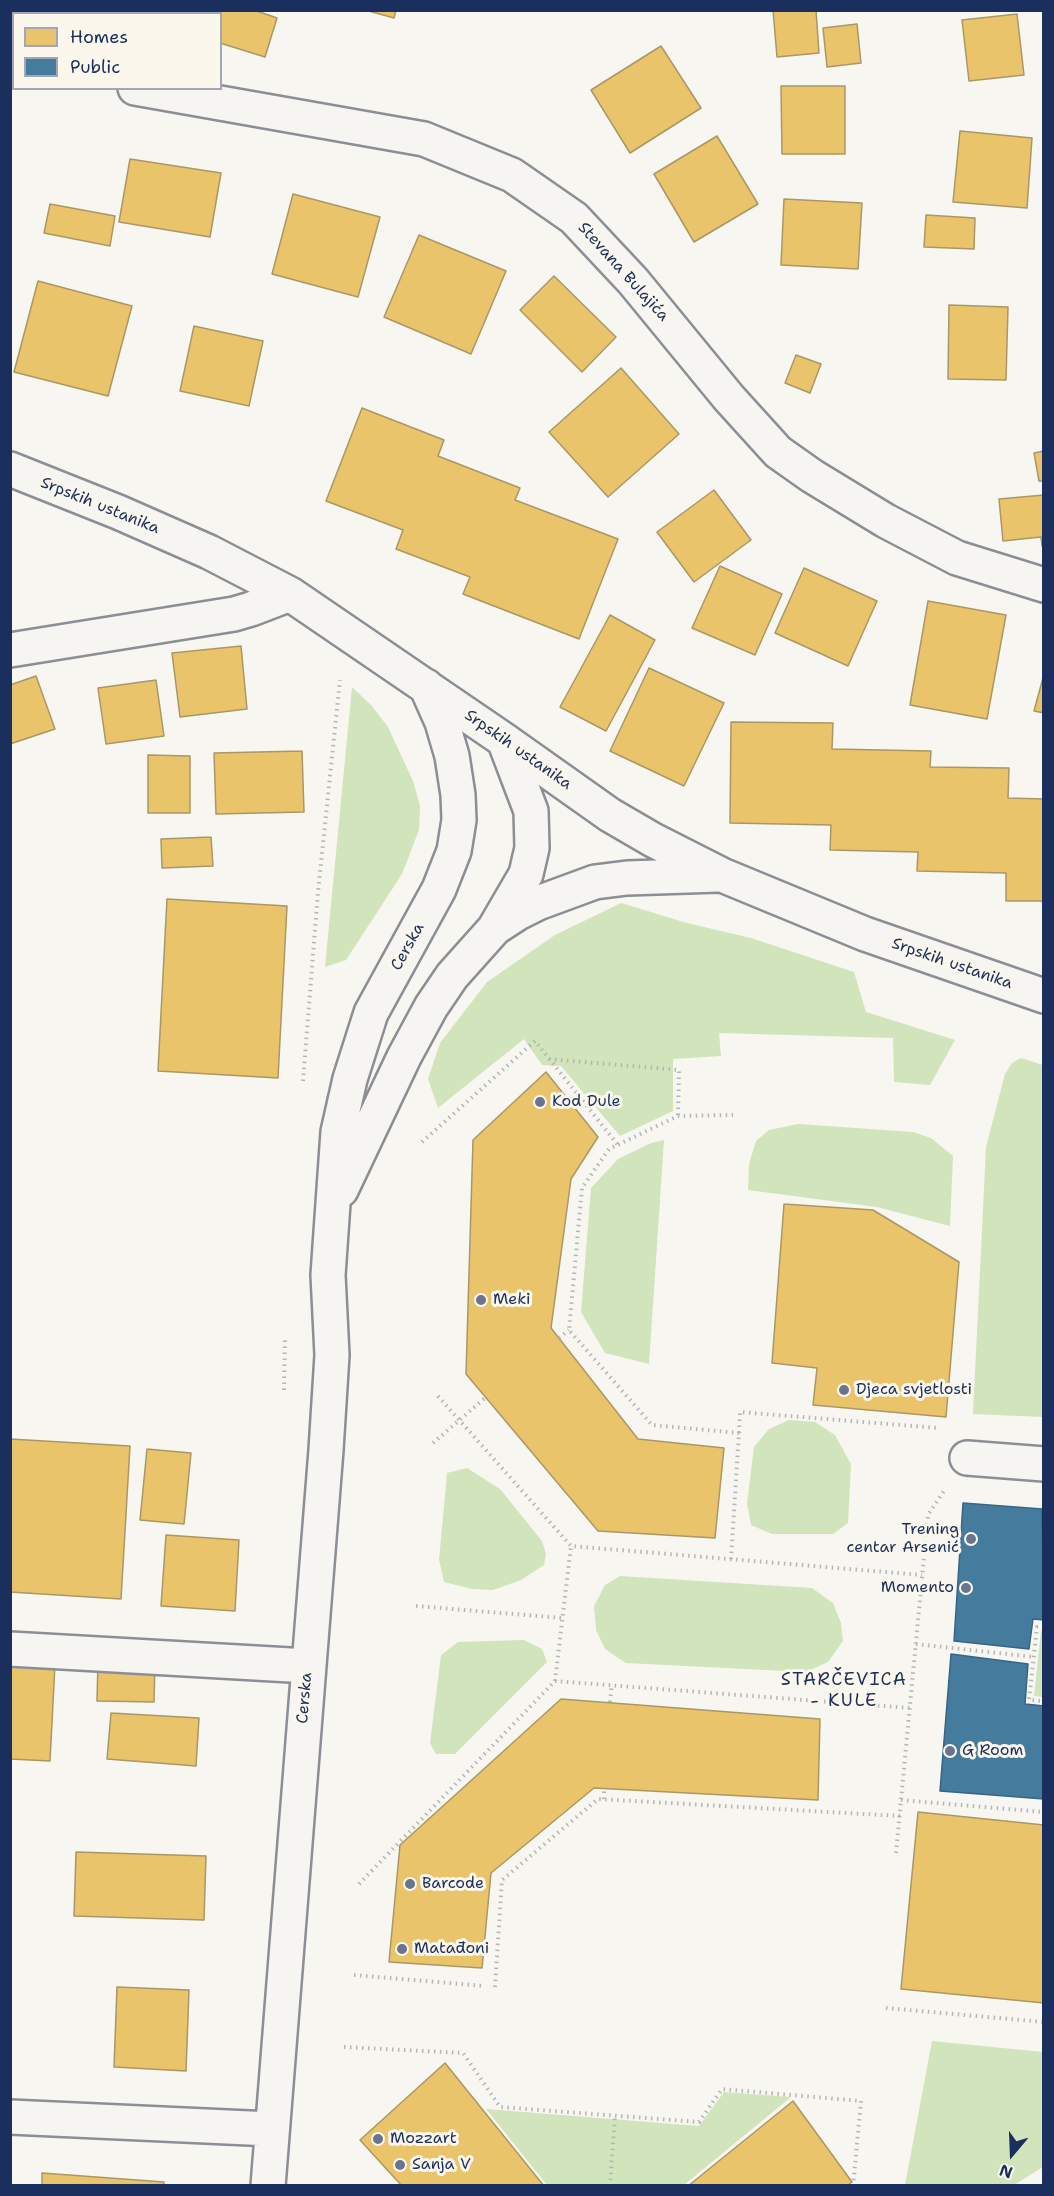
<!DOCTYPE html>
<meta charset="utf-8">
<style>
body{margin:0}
#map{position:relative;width:1054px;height:2196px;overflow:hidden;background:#f8f6f0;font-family:"Shantell Sans",sans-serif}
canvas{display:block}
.frame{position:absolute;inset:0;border:12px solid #1b2f5e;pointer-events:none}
.legend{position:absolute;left:12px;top:12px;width:210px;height:78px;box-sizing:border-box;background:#fbf7ec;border:2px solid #a1a7b3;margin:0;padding:8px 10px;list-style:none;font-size:18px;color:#1b2f5e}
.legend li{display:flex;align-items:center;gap:12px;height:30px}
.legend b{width:30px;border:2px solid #a1a7b3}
.north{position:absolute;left:982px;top:2124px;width:60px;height:60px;-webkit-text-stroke:4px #fbf7ec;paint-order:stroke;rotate:199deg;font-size:16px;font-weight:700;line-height:24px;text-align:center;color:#1b2f5e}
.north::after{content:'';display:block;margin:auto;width:21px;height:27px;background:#1b2f5e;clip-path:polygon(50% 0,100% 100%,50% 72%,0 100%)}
</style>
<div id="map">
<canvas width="1054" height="2196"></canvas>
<div class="frame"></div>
<ul class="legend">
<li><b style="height:16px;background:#e9c46a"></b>Homes</li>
<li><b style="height:16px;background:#457b9d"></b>Public</li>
</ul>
<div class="north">N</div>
</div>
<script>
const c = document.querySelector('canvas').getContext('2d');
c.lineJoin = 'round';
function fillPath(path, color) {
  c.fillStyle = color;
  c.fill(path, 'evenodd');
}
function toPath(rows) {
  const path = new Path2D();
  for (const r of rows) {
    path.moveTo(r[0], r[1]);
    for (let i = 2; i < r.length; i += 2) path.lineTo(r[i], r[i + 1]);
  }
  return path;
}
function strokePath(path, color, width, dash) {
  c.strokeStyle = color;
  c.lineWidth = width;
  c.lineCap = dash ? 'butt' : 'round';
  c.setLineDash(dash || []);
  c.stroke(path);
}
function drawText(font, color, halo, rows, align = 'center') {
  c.font = font + ' "Shantell Sans",sans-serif';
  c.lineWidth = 6;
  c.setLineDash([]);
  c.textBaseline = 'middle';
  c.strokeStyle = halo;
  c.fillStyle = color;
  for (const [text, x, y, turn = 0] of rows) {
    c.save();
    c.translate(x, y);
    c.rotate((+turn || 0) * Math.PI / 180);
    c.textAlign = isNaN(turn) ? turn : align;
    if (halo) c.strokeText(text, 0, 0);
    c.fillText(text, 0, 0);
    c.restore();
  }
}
fillPath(toPath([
 [352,687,372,706,388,727,413,781,420,806,419,830,402,874,346,960,325,967],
 [621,903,687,923,751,938,854,972,866,1012,955,1040,930,1085,894,1082,893,1038,719,1033,721,1056,673,1059,673,1111,620,1136,561,1066,542,1065,524,1039,438,1108,428,1079,440,1043,487,982,555,935],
 [1021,1058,1043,1065,1043,1417,973,1414,986,1147,1005,1074,1012,1063],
 [798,1124,913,1132,931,1138,953,1156,950,1226,877,1207,748,1190,749,1164,756,1141,769,1130],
 [664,1140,649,1364,605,1353,581,1312,591,1188,618,1159,651,1143],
 [789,1420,815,1422,835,1435,851,1464,848,1523,833,1534,772,1534,751,1525,747,1503,754,1447,769,1429],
 [467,1468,500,1489,542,1541,546,1554,544,1565,521,1580,493,1590,472,1589,444,1582,439,1560,447,1473],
 [620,1576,812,1588,833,1603,841,1623,843,1641,828,1662,806,1672,626,1663,605,1649,596,1630,594,1606,605,1585],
 [1041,1631,1044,1632,1043,1697,1034,1696],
 [524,1640,542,1649,547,1662,455,1754,436,1754,430,1743,441,1655,458,1642],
 [932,2041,1043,2052,1043,2167,1014,2185,905,2185],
 [724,2092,791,2097,684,2185,547,2185,486,2109,699,2126]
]), '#d1e4bb');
const homes = toPath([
 [217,10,254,10,277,18,265,57,220,43,220,14,216,14,217,10],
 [365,10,396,10,394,18,365,10],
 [773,10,816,10,819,53,777,57,773,10],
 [1017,14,1024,75,969,81,962,20,1017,14],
 [857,24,861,63,827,67,823,28,857,24],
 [661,46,701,108,630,153,591,90,661,46],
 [781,86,845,86,845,154,782,154,781,86],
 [960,131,1032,138,1027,208,953,202,960,131],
 [717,136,758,204,694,242,654,174,717,136],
 [130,159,221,173,210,237,119,222,130,159],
 [293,194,380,217,358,297,272,274,293,194],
 [784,199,862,203,858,269,781,265,784,199],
 [50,204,115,216,110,246,44,233,50,204],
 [926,215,975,218,974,249,924,247,926,215],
 [419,235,506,271,471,354,384,317,419,235],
 [554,276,616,337,582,372,520,310,554,276],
 [38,281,132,306,108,396,14,372,38,281],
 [949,305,1008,307,1006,380,948,379,949,305],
 [194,326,263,341,249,406,180,391,194,326],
 [796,355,821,364,810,393,785,383,796,355],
 [621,368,679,434,608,497,549,432,621,368],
 [362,408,444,440,438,456,520,488,515,500,618,539,579,639,463,594,470,577,396,549,403,530,326,501,362,408],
 [1044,451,1044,481,1039,481,1034,453,1044,451],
 [714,490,751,540,694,582,657,532,714,490],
 [1044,495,1044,546,1042,546,1041,537,1003,541,999,499,1044,495],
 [720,566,782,594,755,655,692,628,720,566],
 [804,568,877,601,848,666,775,633,804,568],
 [928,601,1006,615,987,719,910,705,928,601],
 [610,615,655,640,606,731,560,707,610,615],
 [241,646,247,709,180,717,172,653,241,646],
 [649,668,724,703,684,786,610,751,649,668],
 [1044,674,1044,713,1034,711,1044,674],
 [36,676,55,729,10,744,10,685,36,676],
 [156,680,164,736,106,744,98,688,156,680],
 [731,722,833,723,832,749,931,751,930,767,1009,768,1008,798,1044,799,1044,901,1006,901,1006,873,917,871,918,852,830,850,831,825,730,823,731,722],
 [302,751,304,812,216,814,214,753,302,751],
 [148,755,190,756,190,813,148,813,148,755],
 [211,837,213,866,162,868,161,839,211,837],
 [167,899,287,906,278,1078,158,1071,167,899],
 [546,1072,598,1137,571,1179,551,1328,638,1439,724,1448,715,1538,598,1531,466,1374,473,1140,546,1072],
 [784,1204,873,1210,959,1262,946,1417,813,1405,817,1368,772,1363,784,1204],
 [10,1439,130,1446,121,1599,10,1592,10,1439],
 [147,1449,191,1453,184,1524,140,1520,147,1449],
 [166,1535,239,1540,235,1611,161,1606,166,1535],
 [98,1660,155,1662,154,1702,97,1701,98,1660],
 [10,1662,55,1664,50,1761,10,1759,10,1662],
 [561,1699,820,1719,818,1800,594,1788,491,1873,482,1968,389,1962,400,1845,561,1699],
 [111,1713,199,1718,196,1766,107,1759,111,1713],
 [918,1812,1044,1825,1044,2003,901,1989,918,1812],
 [76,1852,206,1856,204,1920,74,1916,76,1852],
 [117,1987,189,1990,186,2071,114,2067,117,1987],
 [445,2063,544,2186,402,2186,360,2140,445,2063],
 [793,2101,852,2182,847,2186,688,2186,793,2101],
 [42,2173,164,2182,164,2186,42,2186,42,2173]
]);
fillPath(homes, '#e9c46a');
strokePath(homes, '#ab9766', 1.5);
const public = toPath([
 [963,1503,1042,1509,1044,1620,1033,1619,1029,1649,954,1641,963,1503],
 [951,1654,1028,1664,1025,1704,1044,1706,1044,1799,940,1791,951,1654]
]);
fillPath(public, '#457b9d');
strokePath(public, '#38648a', 1.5);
const minor = toPath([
 [10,53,14,54],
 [135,88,424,139,512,175,574,218,633,281,729,398,778,452,812,476,886,521,957,558,1044,585],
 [10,469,118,512,209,552,290,594,504,740,610,815,653,840,722,875,865,934,1044,996],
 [10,650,234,614,251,609,290,594],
 [498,926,518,913,538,903,595,882,627,878,718,875],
 [341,1190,404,1057,431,1007,452,976,494,929,526,874,532,848,531,811,504,740],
 [967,1458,1044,1464],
 [10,1649,308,1666],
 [10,2117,271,2129],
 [268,2186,326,1450,332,1355,328,1275,338,1132,350,1079,371,1013,439,889,454,851,459,820,458,795,452,756,442,722,426,686]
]);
strokePath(minor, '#8b8e94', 38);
strokePath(toPath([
 [549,1059,679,1070,678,1116],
 [303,1081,318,892,340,680],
 [422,1142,535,1041,618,1145],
 [559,1338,569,1330],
 [284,1390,285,1337],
 [438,1396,571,1546,922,1575],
 [739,1433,740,1412,938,1428],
 [433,1443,485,1398],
 [731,1559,739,1433,652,1425,569,1330,582,1188,609,1149,678,1116,733,1115],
 [416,1606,562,1618],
 [1044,1627,1037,1627,1029,1700,1044,1701],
 [916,1644,1034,1657],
 [555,1681,571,1546],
 [610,1702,612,1684],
 [604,1799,604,1789],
 [901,1800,1044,1812],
 [896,1853,928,1515,944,1491],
 [359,1884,555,1681,910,1708],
 [354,1975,484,1986],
 [495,1987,502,1880,598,1799,900,1816],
 [886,2008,1044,2022],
 [344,2047,463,2053,500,2107,699,2122,722,2089,861,2101,853,2186],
 [610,2186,615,2116]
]), '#b3b5b7', 4, [1.5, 4.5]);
strokePath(minor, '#f6f5f1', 33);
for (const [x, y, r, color] of [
 [540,1102,6,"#687591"],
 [481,1300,6,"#687591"],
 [844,1390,6,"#687591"],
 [971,1539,6,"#687591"],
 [966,1588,6,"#687591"],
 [950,1751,6,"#687591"],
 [410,1884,6,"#687591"],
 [402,1949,6,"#687591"],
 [378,2139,6,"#687591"],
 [400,2165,6,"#687591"]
]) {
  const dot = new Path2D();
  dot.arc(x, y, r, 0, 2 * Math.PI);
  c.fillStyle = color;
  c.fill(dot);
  strokePath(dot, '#fbf7ec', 2);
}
drawText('16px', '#1b2f5e', '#fbf7ec', [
 ["Stevana Bulajića",623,272,48],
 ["Srpskih ustanika",100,506,22],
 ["Srpskih ustanika",518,750,35],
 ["Cerska",408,947,-61],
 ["Srpskih ustanika",952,964,19],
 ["Cerska",305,1698,-85]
]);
drawText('16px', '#1b2f5e', '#fbf7ec', [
 ["Kod Dule",552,1102],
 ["Meki",493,1300],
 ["Djeca svjetlosti",856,1390],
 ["Trening",959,1530,"right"],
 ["centar Arsenić",959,1548,"right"],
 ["Momento",954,1588,"right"],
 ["G Room",962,1751],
 ["Barcode",422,1884],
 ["Matađoni",414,1949],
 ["Mozzart",390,2139],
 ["Sanja V",412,2165]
], 'left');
c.letterSpacing = '1.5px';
drawText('18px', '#1b2f5e', '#fbf7ec', [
 ["STARČEVICA",844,1680],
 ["- KULE",844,1701]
]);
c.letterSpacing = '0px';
</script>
